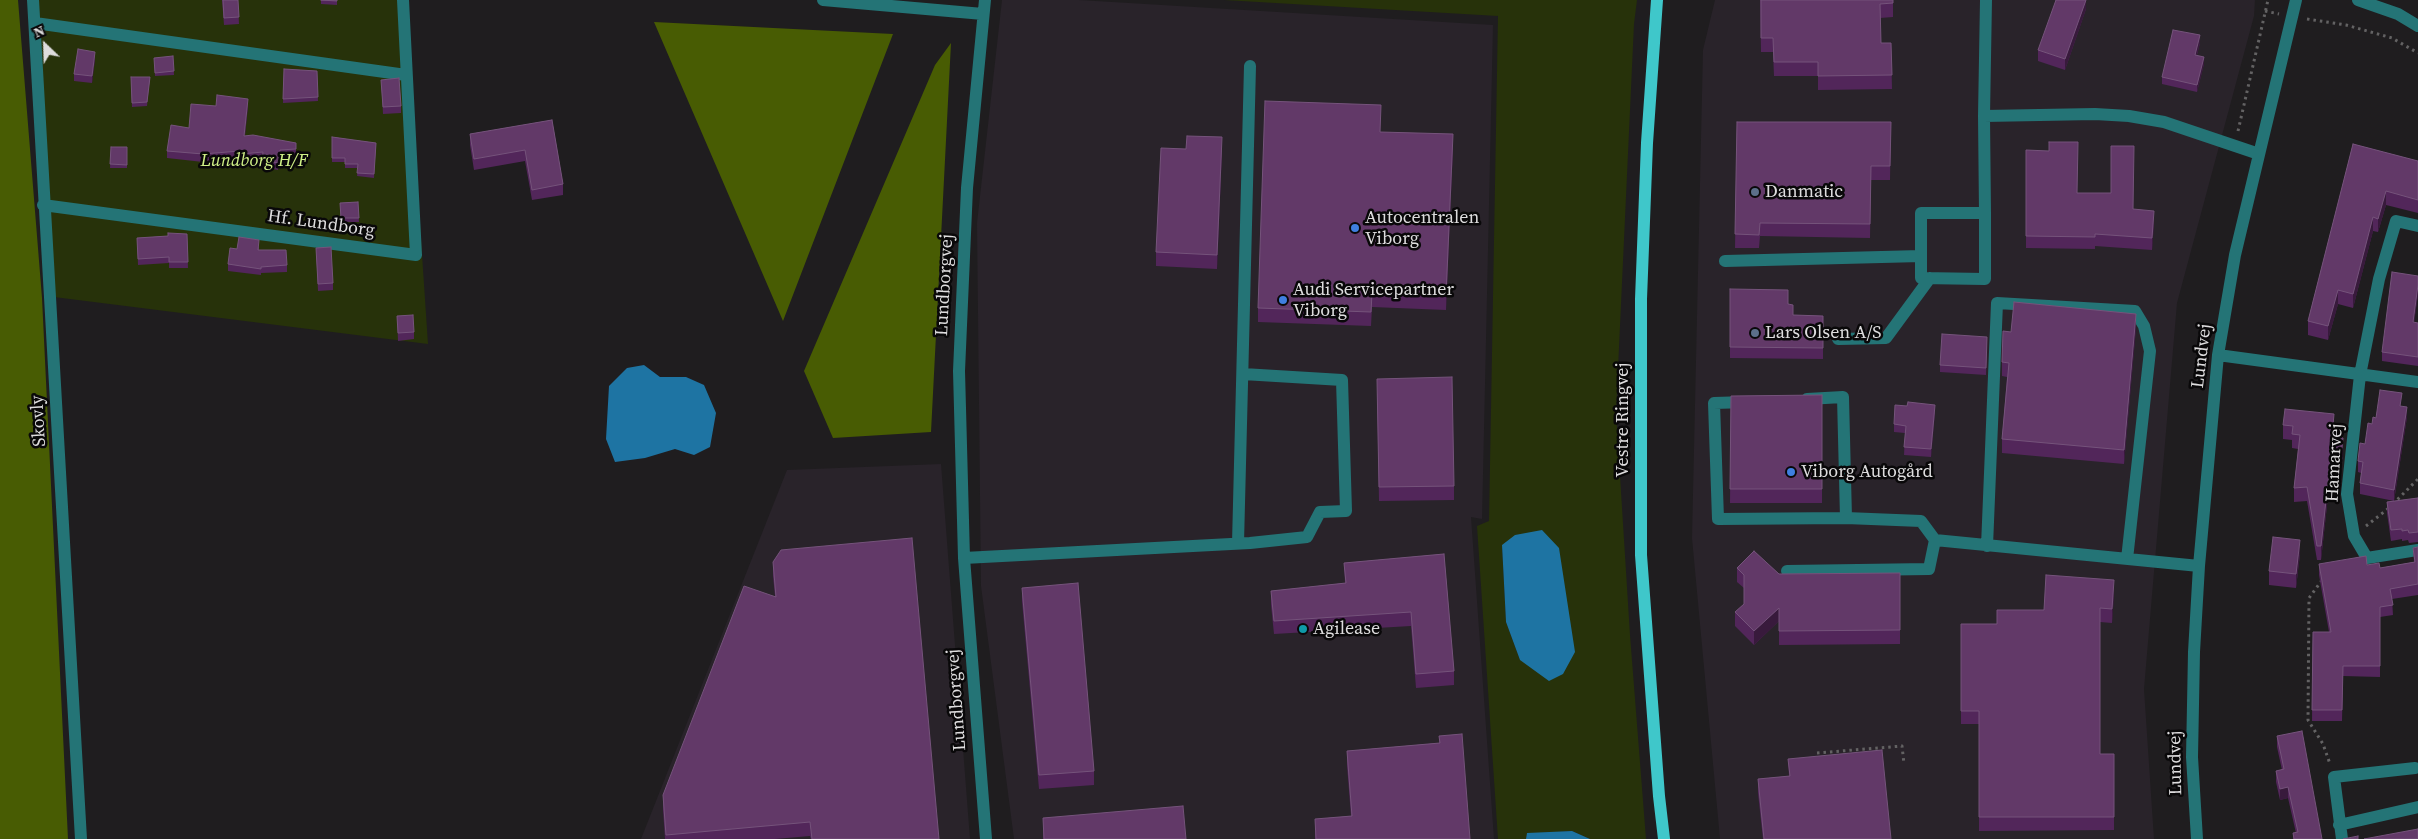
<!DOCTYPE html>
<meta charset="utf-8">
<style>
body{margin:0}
#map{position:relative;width:2418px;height:839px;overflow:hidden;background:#1f1d1f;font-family:"Source Serif 4",serif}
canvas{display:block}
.north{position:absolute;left:20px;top:20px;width:50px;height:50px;-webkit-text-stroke:4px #090809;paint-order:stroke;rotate:336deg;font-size:14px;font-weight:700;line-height:20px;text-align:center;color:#deddde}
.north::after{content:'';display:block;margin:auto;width:18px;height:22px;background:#deddde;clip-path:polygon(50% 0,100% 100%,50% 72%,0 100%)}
</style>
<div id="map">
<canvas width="2418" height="839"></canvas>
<div class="north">N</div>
</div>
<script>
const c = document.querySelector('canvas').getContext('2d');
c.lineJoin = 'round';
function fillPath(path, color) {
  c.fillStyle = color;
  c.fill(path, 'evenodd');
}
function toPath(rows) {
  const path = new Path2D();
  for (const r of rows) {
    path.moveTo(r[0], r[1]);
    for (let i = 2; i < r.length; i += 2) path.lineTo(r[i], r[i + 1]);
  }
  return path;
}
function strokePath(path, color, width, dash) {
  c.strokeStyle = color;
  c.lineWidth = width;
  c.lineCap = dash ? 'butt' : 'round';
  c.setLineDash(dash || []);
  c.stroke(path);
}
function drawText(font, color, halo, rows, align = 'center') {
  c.font = font + ' "Source Serif 4",serif';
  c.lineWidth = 5;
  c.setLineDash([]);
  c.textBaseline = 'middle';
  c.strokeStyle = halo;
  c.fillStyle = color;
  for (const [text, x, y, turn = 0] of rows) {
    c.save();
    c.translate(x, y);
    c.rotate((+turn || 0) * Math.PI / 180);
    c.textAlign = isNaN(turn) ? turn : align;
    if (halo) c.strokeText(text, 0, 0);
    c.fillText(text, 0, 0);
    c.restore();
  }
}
fillPath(toPath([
 [1002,0,1079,0,1493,25,1482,519,1471,517,1494,839,1014,839,981,586,977,223],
 [1715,0,2255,0,2254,16,2177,303,2144,689,2154,839,1720,839,1692,538,1703,50],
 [941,464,970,839,641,839,787,470]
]), '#29232a');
fillPath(toPath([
 [37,0,405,0,428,344,54,297],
 [1224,0,1637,0,1634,24,1616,412,1630,635,1646,839,1590,839,1572,831,1527,834,1526,839,1498,839,1477,526,1489,521,1498,16],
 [1502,545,1520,660,1506,622]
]), '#27320a');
fillPath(toPath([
 [0,0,18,0,42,298,68,839,0,839],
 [654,22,893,34,783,321],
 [951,43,931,432,833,438,804,371,935,65]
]), '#485c03');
fillPath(toPath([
 [644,365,660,377,686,377,704,385,716,413,710,447,694,455,675,449,645,458,615,462,606,439,609,386,627,368],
 [1542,530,1559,548,1575,652,1563,674,1549,681,1520,660,1506,622,1502,545,1515,535],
 [1572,831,1590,839,1526,839,1527,833]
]), '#1e74a3');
strokePath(toPath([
 [2265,11,2279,14],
 [2307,19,2346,25,2392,38,2418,53],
 [2238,131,2268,0],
 [2393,504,2418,479],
 [2366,526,2389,508],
 [2322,580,2309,598,2308,720,2323,744,2330,764],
 [1817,753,1902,746,1904,764]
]), '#636263', 3, [2.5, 4]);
strokePath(toPath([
 [33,0,81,839],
 [823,0,983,14],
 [985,0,967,188,959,371,964,558,986,839],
 [2358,0,2398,14,2418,26],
 [35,23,406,75],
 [1984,116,2095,114,2129,116,2164,122,2259,154],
 [43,205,416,255,403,0],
 [1985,213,1921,213,1921,278,1985,279,1985,213,1984,116,1986,0],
 [2418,226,2396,221,2379,279,2360,375,2347,494,2354,536,2367,558,2418,550],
 [1725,261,1921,256],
 [1838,339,1886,338,1930,278],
 [2218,355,2418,382],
 [1807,399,1843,397,1846,518],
 [1747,402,1714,403,1718,519,1846,518,1921,521,1935,540,1929,569,1787,571],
 [1935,540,2199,566],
 [1238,543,1250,66],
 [1987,546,1997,303,2135,311,2144,326,2150,351,2127,559],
 [964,558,1250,543,1307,537,1320,512,1346,511,1342,380,1243,374],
 [2339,825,2418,807],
 [2197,839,2192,757,2194,652,2199,566,2218,355,2235,255,2296,0],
 [2342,839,2334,777,2415,768]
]), '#247476', 12);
strokePath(toPath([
 [1657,0,1647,143,1641,299,1641,555,1659,796,1664,839]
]), '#3fc7ca', 12);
fillPath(toPath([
 [222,0,238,0,239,24,224,25],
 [321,0,337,0,337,5,321,4],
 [1760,0,1893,0,1893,17,1880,18,1881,43,1891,43,1892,89,1818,90,1818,76,1774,76,1773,52,1761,52],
 [2086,0,2086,9,2065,70,2038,61,2038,50],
 [2200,43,2197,55,2204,64,2197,92,2162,84,2162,77],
 [173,56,174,75,155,76,154,61],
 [95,59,92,83,74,81,74,74],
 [284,69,317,71,318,101,283,103],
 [131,77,150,77,147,106,132,107],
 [381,80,401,106,401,113,383,114],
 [216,106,248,106,245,136,296,143,296,156,280,157,278,170,262,167,262,159,241,161,240,158,203,162,167,158,167,151,189,128],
 [552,120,563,184,563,195,532,200,525,161,474,170,470,145,470,134],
 [1737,122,1891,122,1890,180,1871,180,1870,238,1760,236,1759,248,1735,248],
 [1380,132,1453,148,1446,310,1372,307,1371,326,1258,322,1258,308],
 [332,137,376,143,374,178,357,176,358,168,345,168,345,162,332,162],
 [2353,144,2418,161,2418,213,2386,205,2378,232,2373,231,2353,308,2338,304,2328,340,2308,335,2308,321],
 [111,147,127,147,127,168,110,168],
 [1186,149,1222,151,1217,269,1156,266,1156,252],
 [2026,150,2077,193,2133,209,2154,223,2152,250,2095,246,2095,249,2026,248],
 [358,202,359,222,341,222,340,203],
 [187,234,188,268,169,268,169,263,138,265,137,238,168,236],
 [259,247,259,250,287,265,287,272,261,273,261,275,228,271,228,264,237,249],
 [316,248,333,283,333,290,318,291],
 [2418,276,2418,294,2414,322,2418,323,2418,366,2382,361,2382,352],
 [1730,289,1788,304,1793,315,1823,316,1823,359,1730,358],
 [397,316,414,332,414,339,398,341],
 [2136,328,2124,464,2002,453,2002,439,2007,377,2002,376,2002,362,2011,332],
 [1987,337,1986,375,1940,372,1940,365],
 [1377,393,1454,486,1454,500,1379,501],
 [1822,395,1822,503,1730,503,1731,396],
 [2401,406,2407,417,2394,501,2418,498,2418,542,2409,543,2408,540,2402,541,2402,539,2391,541,2387,513,2387,502,2394,501,2360,494,2360,483,2361,473,2358,472,2358,461,2376,418],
 [1935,412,1931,457,1904,455,1905,433,1894,432,1894,424],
 [2283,425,2334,428,2333,437,2343,452,2341,470,2331,469,2321,560,2317,560,2307,501,2294,502,2294,488,2298,449,2292,448,2292,440,2283,439],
 [2418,547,2418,595,2392,599,2393,615,2380,617,2380,677,2343,676,2342,721,2312,721,2313,632,2329,632,2319,575,2319,564,2367,565,2380,568,2414,562,2413,548],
 [1444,554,1454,671,1454,685,1416,688,1411,626,1274,634,1271,605,1271,591,1345,583,1344,563],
 [2300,554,2296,588,2269,585,2269,571],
 [773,562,939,839,811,839,810,836,775,839,665,839,663,809,663,795,775,596,773,576],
 [1737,568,1779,574,1900,573,1900,644,1779,645,1779,621,1754,645,1735,626,1735,612,1744,604,1744,588,1737,582],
 [1022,588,1094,771,1094,785,1039,789,1022,601],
 [2114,594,2112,623,2100,622,2100,754,2114,754,2114,830,1979,831,1979,724,1961,724,1961,624,1997,624],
 [1439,736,1470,839,1315,839,1315,819,1351,816,1347,765,1347,751,1439,743],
 [2277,736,2322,839,2293,839,2293,833,2296,833,2288,798,2280,800,2276,782,2276,771,2282,770,2277,747],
 [1788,759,1891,839,1763,839,1758,793,1758,779,1789,776],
 [1043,818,1186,839,1043,839]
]), '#52265a');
fillPath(toPath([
 [2086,0,2086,9,2065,70,2065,59],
 [2200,35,2200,43,2195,62,2195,55],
 [95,52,95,59,92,83,92,76],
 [2204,57,2204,64,2197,92,2197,85],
 [248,99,248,106,244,143,244,136],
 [1453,134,1453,148,1446,310,1446,296],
 [1222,137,1222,151,1217,269,1217,255],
 [280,150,280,157,278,170,278,163],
 [2386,191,2386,205,2378,232,2378,219],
 [2154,211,2154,223,2152,250,2152,238],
 [2373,217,2373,231,2353,308,2353,294],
 [2418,285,2418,294,2413,331,2413,322],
 [2338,290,2338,304,2328,340,2328,326],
 [2136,314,2136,328,2124,464,2124,450],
 [1935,405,1935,412,1931,457,1931,449],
 [2407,407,2407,417,2394,501,2394,490],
 [2334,414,2334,428,2332,451,2332,437],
 [2343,438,2343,452,2341,470,2341,456],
 [2331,455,2331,469,2321,560,2321,546],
 [2300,540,2300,554,2296,588,2296,574],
 [2114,580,2114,594,2112,623,2112,609],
 [1779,608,1779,621,1754,645,1754,631],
 [2288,787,2288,798,2280,800,2280,789]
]), '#381a3c');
const building = toPath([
 [223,0,238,0,239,17,224,18,223,0],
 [321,0,337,0,337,1,321,0],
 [1761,0,1893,0,1893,3,1880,4,1881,43,1891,43,1892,75,1818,76,1818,62,1774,62,1773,38,1761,38,1761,0],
 [2056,0,2086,0,2065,59,2038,50,2056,0],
 [2173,30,2200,35,2195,55,2204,57,2197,85,2162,77,2173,30],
 [78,49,95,52,92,76,74,74,78,49],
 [173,56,174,71,155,73,154,58,173,56],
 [284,69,317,71,318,97,283,99,284,69],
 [131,77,150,77,147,102,132,103,131,77],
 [399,78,401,106,383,107,381,80,399,78],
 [217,95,248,99,244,136,253,135,296,143,296,149,280,150,278,163,262,160,263,152,241,154,240,151,203,154,167,151,171,125,189,128,191,104,216,106,217,95],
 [1265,101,1381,105,1380,132,1453,134,1446,296,1372,293,1371,312,1258,308,1265,101],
 [552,120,563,184,532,190,525,150,474,159,470,134,552,120],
 [1737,122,1891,122,1890,166,1871,166,1870,224,1760,223,1759,235,1735,234,1737,122],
 [1187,136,1222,137,1217,255,1156,252,1161,148,1186,149,1187,136],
 [332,137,376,143,374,174,357,173,358,164,345,164,345,158,332,158,332,137],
 [2049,142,2078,142,2077,193,2111,193,2111,146,2134,146,2133,209,2154,211,2152,238,2095,234,2095,237,2026,236,2026,150,2049,151,2049,142],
 [2353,144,2418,161,2418,200,2386,191,2378,219,2373,217,2353,294,2338,290,2328,326,2308,321,2353,144],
 [111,147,127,147,127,165,110,164,111,147],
 [358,202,359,218,341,218,340,203,358,202],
 [168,233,187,234,188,262,169,262,169,257,138,259,137,238,168,236,168,233],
 [239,237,259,240,258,250,286,250,287,265,261,267,261,269,228,264,230,248,237,249,239,237],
 [331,247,333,283,318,284,316,248,331,247],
 [2392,272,2418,276,2418,285,2413,322,2418,323,2418,357,2382,352,2392,272],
 [1730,289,1788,290,1788,304,1793,305,1793,315,1823,316,1823,348,1730,347,1730,289],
 [2014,302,2136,314,2124,450,2002,439,2009,363,2002,362,2003,331,2011,332,2014,302],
 [413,315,414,332,398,333,397,316,413,315],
 [1942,334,1987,337,1986,368,1940,365,1942,334],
 [1452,377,1454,486,1379,487,1377,379,1452,377],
 [2380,390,2402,393,2400,406,2407,407,2394,490,2360,483,2363,462,2358,461,2360,443,2365,444,2368,423,2372,424,2373,417,2376,418,2380,390],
 [1822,395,1822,489,1730,489,1731,396,1822,395],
 [1908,402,1935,405,1931,449,1904,447,1906,426,1894,424,1895,405,1907,406,1908,402],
 [2285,409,2334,414,2332,437,2343,438,2341,456,2331,455,2321,546,2317,546,2307,487,2294,488,2300,435,2292,434,2293,426,2283,425,2285,409],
 [2418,498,2418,532,2409,533,2408,530,2402,531,2402,529,2391,530,2387,502,2418,498],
 [2273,537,2300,540,2296,574,2269,571,2273,537],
 [912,538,939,839,812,839,810,822,666,835,663,795,744,586,776,597,773,562,781,550,912,538],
 [2418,547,2418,584,2390,589,2393,605,2380,607,2380,666,2343,666,2342,710,2312,710,2313,632,2331,632,2319,564,2366,556,2367,565,2379,563,2380,568,2415,562,2413,548,2418,547],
 [1754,551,1779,574,1900,573,1900,630,1779,631,1779,608,1754,631,1735,612,1744,604,1744,575,1737,568,1754,551],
 [1444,554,1454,671,1416,674,1411,612,1274,621,1271,591,1346,583,1344,563,1444,554],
 [2046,575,2114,580,2112,609,2100,608,2100,754,2114,754,2114,817,1979,817,1979,711,1961,711,1961,624,1997,624,1997,610,2044,610,2046,575],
 [1078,583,1094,771,1039,775,1022,588,1078,583],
 [2302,731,2322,839,2294,839,2293,833,2298,832,2288,787,2280,789,2276,771,2284,769,2277,736,2302,731],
 [1462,734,1470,839,1316,839,1315,819,1352,816,1347,751,1440,743,1439,736,1462,734],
 [1882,750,1891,839,1764,839,1758,779,1790,776,1788,759,1882,750],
 [1183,806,1186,839,1044,839,1043,818,1183,806],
 [2418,829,2418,839,2364,839,2418,829],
 [2358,836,2358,839,2343,839,2358,836]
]);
fillPath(building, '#623968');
strokePath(building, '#75537b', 1);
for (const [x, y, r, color] of [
 [1755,192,5,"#5c6f8a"],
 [1355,228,5,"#3f7fe0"],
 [1283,300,5,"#3f7fe0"],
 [1755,333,5,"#5c6f8a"],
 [1791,472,5,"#3f7fe0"],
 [1303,629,5,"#0f9aa8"]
]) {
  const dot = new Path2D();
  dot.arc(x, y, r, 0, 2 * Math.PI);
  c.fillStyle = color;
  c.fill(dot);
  strokePath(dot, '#090809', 2);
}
drawText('italic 18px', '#d0f187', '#090809', [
 ["Lundborg H/F",254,161]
]);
drawText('18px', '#deddde', '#090809', [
 ["Danmatic",1765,192],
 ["Autocentralen",1365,218],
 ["Viborg",1365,239],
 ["Audi Servicepartner",1293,290],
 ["Viborg",1293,311],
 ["Lars Olsen A/S",1765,333],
 ["Viborg Autogård",1801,472],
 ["Agilease",1313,629]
], 'left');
drawText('18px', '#deddde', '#090809', [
 ["Hf. Lundborg",321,224,8],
 ["Lundborgvej",945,285,-87],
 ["Lundvej",2202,356,-83],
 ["Vestre Ringvej",1623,420,-90],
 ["Skovly",39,421,-93],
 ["Hamarvej",2335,463,-87],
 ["Lundborgvej",957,700,-94],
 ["Lundvej",2176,763,-91]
]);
</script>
